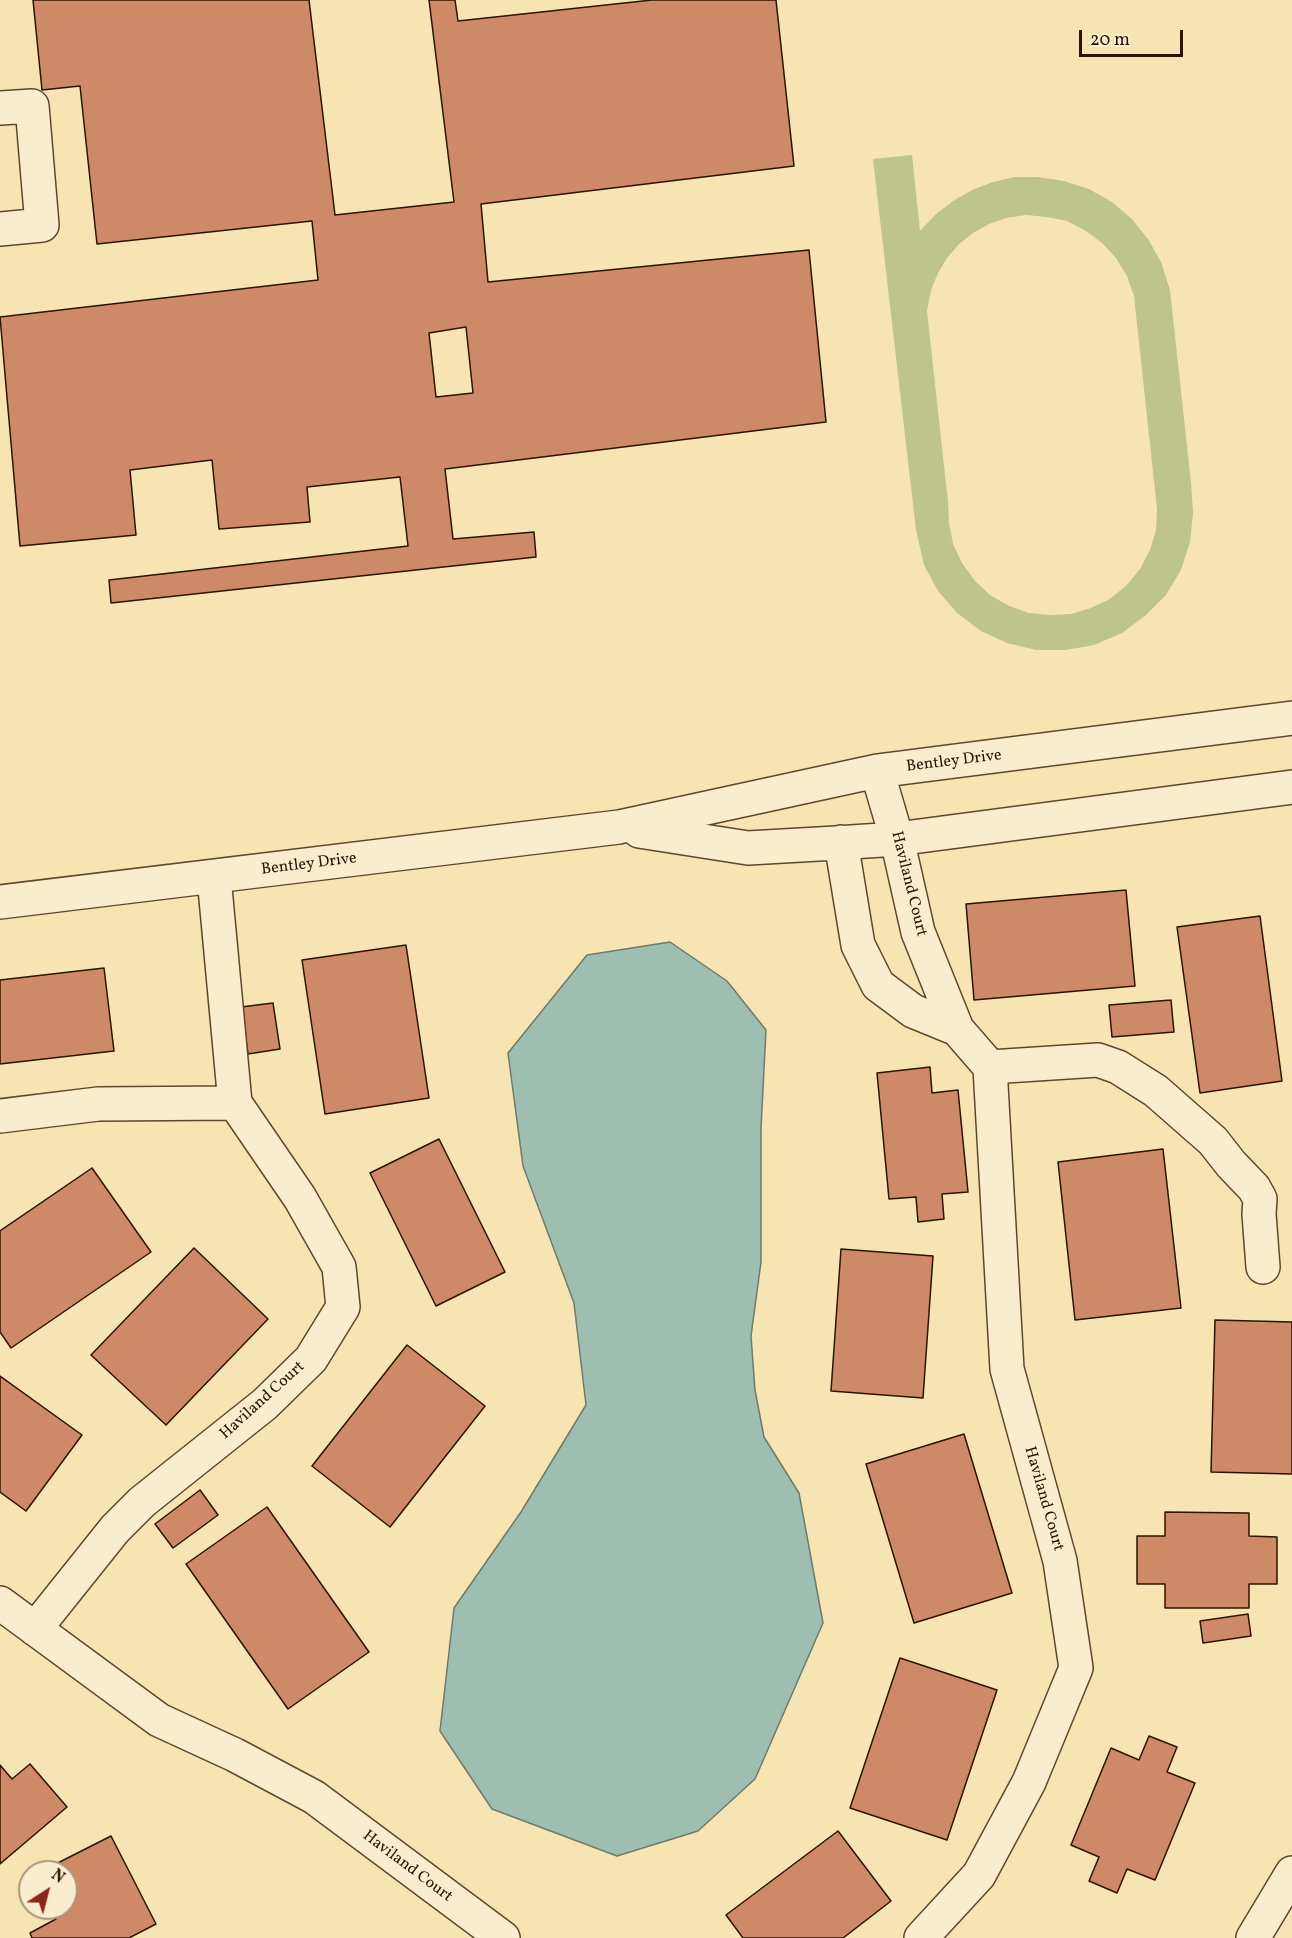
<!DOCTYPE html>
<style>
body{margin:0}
#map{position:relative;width:1292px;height:1938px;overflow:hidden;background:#f7e4b3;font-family:Vollkorn,serif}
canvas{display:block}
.north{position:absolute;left:18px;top:1860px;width:60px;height:60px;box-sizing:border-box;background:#faedce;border:2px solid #a8967c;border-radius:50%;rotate:36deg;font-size:16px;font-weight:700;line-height:24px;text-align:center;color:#2c1300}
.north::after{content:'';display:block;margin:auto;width:21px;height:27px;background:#8f2418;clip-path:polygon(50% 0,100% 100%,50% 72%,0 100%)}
.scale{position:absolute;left:1079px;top:30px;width:104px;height:27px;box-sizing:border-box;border:3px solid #2c1300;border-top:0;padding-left:8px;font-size:18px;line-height:21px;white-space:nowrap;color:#2c1300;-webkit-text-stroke:4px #faedce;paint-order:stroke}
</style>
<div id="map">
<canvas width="1292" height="1938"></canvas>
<div class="north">N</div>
<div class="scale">20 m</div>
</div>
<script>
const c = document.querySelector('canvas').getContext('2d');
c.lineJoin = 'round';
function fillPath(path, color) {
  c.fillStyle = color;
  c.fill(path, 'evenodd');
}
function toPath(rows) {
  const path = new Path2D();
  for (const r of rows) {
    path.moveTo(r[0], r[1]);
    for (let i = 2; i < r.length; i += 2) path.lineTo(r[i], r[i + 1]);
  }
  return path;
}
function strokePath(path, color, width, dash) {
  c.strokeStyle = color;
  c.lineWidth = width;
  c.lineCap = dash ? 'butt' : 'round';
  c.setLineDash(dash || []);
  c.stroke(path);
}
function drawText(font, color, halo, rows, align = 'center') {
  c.font = font + ' Vollkorn,serif';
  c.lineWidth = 6;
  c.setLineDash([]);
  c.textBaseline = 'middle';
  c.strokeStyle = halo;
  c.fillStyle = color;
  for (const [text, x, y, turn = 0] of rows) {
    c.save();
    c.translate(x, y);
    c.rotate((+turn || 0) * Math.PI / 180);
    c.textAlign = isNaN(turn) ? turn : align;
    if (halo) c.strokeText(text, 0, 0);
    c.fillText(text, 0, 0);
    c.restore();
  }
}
fillPath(toPath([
 [912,155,920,231,935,215,953,201,972,190,993,182,1015,177,1038,177,1064,181,1089,189,1112,202,1132,219,1148,239,1161,262,1170,290,1191,483,1193,513,1190,542,1181,570,1166,595,1145,616,1122,633,1094,645,1066,650,1036,650,1007,643,981,631,957,613,938,591,924,565,916,530,873,159],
 [1026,215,1047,217,1067,221,1086,231,1102,243,1116,258,1127,276,1134,296,1157,509,1156,530,1150,550,1140,569,1127,585,1110,599,1091,608,1071,614,1050,615,1029,613,1009,606,990,595,975,581,962,563,953,544,949,523,948,502,927,311,931,290,938,273,947,258,959,244,973,233,989,224,1006,218]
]), '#bdc48c');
const water = toPath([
 [670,942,727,981,766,1030,761,1128,761,1262,751,1336,755,1390,764,1437,799,1493,823,1623,755,1779,698,1831,617,1856,492,1809,440,1731,454,1608,521,1512,586,1405,574,1303,523,1166,508,1053,587,955,670,942]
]);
fillPath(water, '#9dbeb0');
strokePath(water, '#707a6a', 1.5);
const building = toPath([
 [33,0,309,0,335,215,454,202,429,0,455,0,458,21,652,0,776,0,794,166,481,204,488,282,809,250,826,422,445,469,453,539,534,532,536,557,111,603,109,580,408,546,400,477,307,487,310,522,219,529,212,460,130,470,136,535,20,546,0,317,318,280,312,221,97,244,80,86,42,90,33,0],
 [466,327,473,393,436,397,429,333,466,327],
 [1126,890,1135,986,974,1000,966,904,1126,890],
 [1260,916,1282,1081,1200,1093,1177,927,1260,916],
 [406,945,429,1098,325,1114,302,960,406,945],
 [104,968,114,1051,0,1064,0,980,104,968],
 [1171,1000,1174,1032,1112,1037,1109,1005,1171,1000],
 [273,1003,280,1049,248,1054,241,1007,273,1003],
 [930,1067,932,1093,958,1090,968,1192,942,1194,944,1219,918,1222,916,1197,889,1199,877,1073,930,1067],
 [439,1139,505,1272,436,1306,370,1173,439,1139],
 [1163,1149,1181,1308,1075,1320,1058,1162,1163,1149],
 [92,1168,151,1252,11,1348,0,1332,0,1231,92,1168],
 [194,1248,268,1319,166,1425,91,1355,194,1248],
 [841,1249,933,1256,923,1398,831,1391,841,1249],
 [1215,1320,1292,1322,1292,1474,1211,1472,1215,1320],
 [407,1345,485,1406,390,1527,312,1466,407,1345],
 [0,1376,82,1435,26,1511,0,1492,0,1376],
 [964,1434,1012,1593,914,1623,866,1464,964,1434],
 [200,1490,218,1515,173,1548,155,1524,200,1490],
 [267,1507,369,1652,288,1709,186,1564,267,1507],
 [1165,1512,1249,1513,1249,1536,1277,1537,1277,1584,1249,1584,1249,1608,1165,1608,1165,1584,1137,1584,1137,1536,1165,1536,1165,1512],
 [1248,1614,1251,1636,1203,1643,1200,1621,1248,1614],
 [900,1658,997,1690,947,1840,850,1808,900,1658],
 [1149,1736,1177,1747,1167,1772,1195,1783,1155,1880,1127,1869,1117,1893,1089,1881,1099,1857,1071,1845,1111,1748,1139,1760,1149,1736],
 [30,1764,67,1807,0,1864,0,1765,12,1779,30,1764],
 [838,1831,891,1901,843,1938,743,1938,726,1915,838,1831],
 [111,1836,156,1924,129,1938,32,1938,30,1933,56,1919,50,1908,66,1908,66,1872,40,1872,111,1836]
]);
fillPath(building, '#ce8a67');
strokePath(building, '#2c1300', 1.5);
const minor = toPath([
 [0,108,32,106,42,225,0,229],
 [639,831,748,848,836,843,897,839,1292,787],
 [841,842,858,945,878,985,913,1011,957,1029,918,932,897,839,877,771],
 [0,902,619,827,877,771,1292,718],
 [990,1067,1098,1060,1118,1067,1156,1091,1213,1141,1231,1164,1254,1188,1260,1199,1259,1214,1263,1267],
 [0,1116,98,1104,235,1103],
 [0,1603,159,1720,235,1755,314,1797,503,1938],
 [35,1629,115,1529,142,1502,265,1404,311,1359,343,1307,339,1267,300,1198,235,1103,214,877],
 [921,1938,979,1875,1029,1782,1076,1668,1060,1561,1007,1369,990,1067,957,1029],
 [1253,1938,1292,1873]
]);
strokePath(minor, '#5f472d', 36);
strokePath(minor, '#faedce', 33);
drawText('16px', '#2c1300', '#faedce', [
 ["Bentley Drive",954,762,-7],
 ["Bentley Drive",309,865,-7],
 ["Haviland Court",908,884,76],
 ["Haviland Court",263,1401,-42],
 ["Haviland Court",1043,1499,74],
 ["Haviland Court",407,1867,37]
]);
</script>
